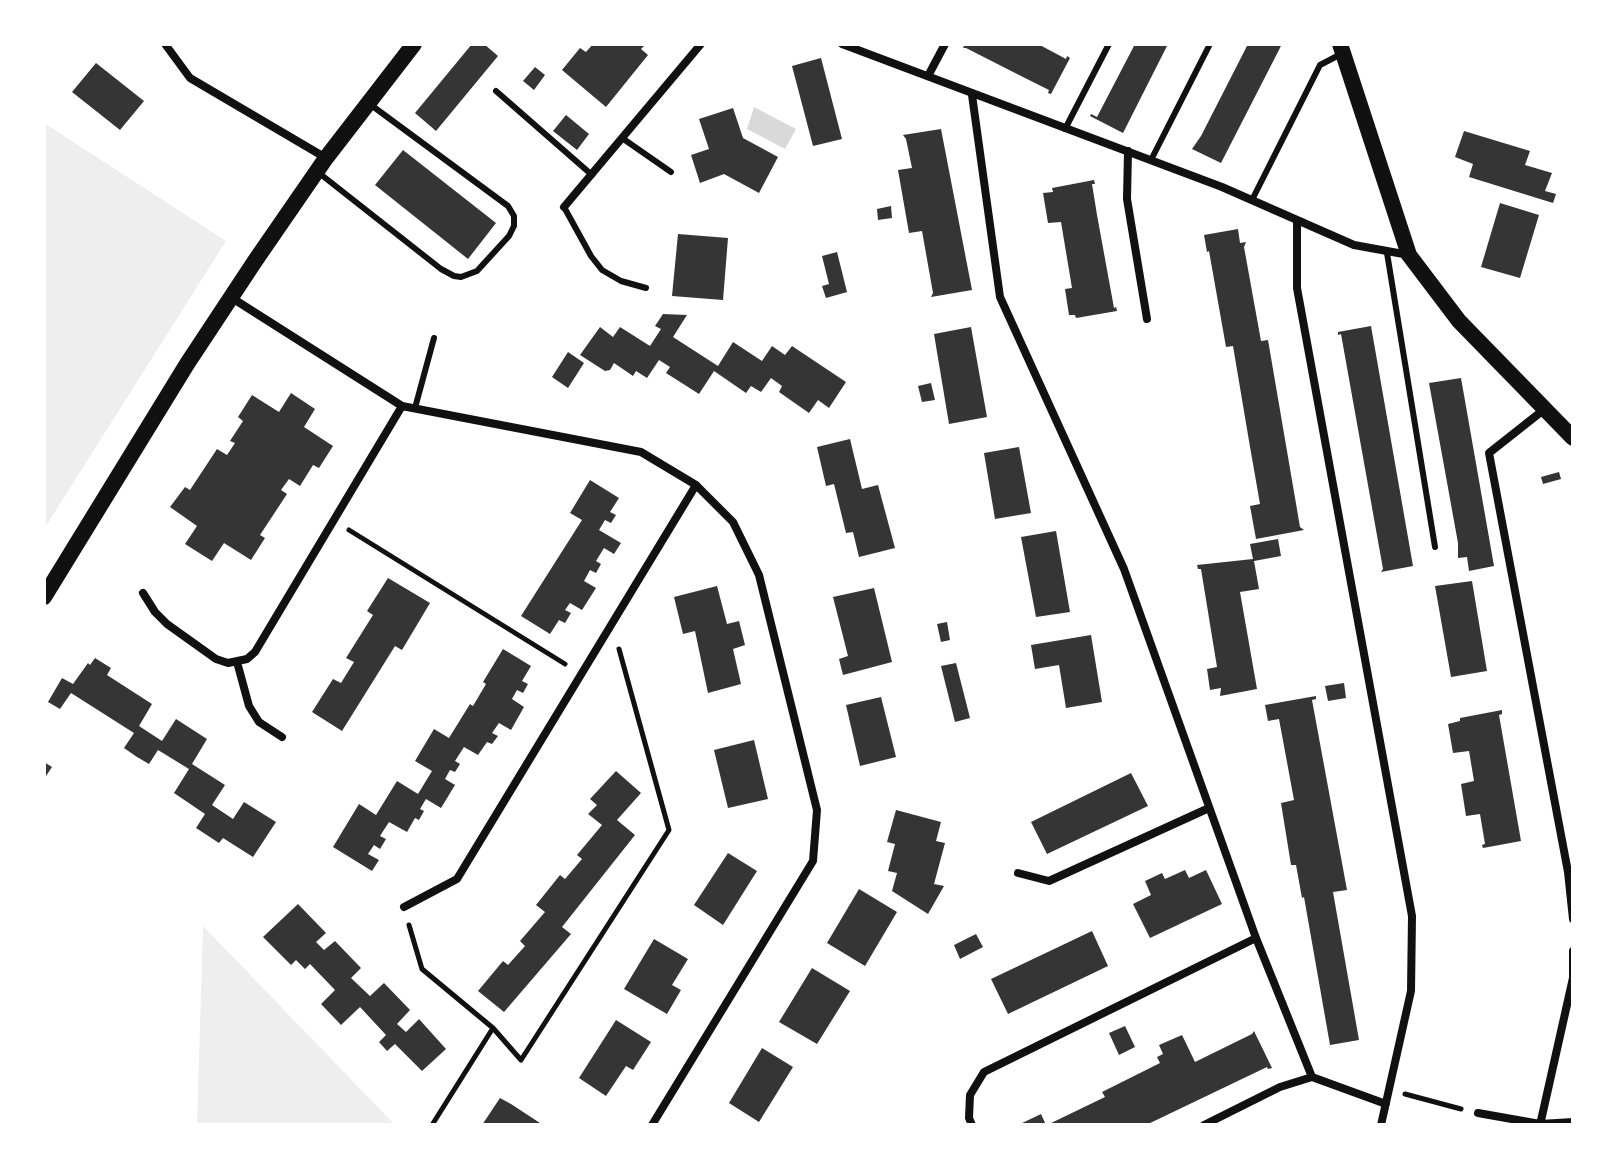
<!DOCTYPE html>
<style>
body{margin:0}
#map{position:relative;width:1617px;height:1169px;overflow:hidden;background:#fff;font-family:"Archivo Narrow",sans-serif}
canvas{display:block}
.frame{position:absolute;inset:0;border:46px solid #fff;pointer-events:none}
</style>
<div id="map">
<canvas width="1617" height="1169"></canvas>
<div class="frame"></div>
</div>
<script>
const c = document.querySelector('canvas').getContext('2d');
c.lineJoin = 'round';
function fillPath(path, color) {
  c.fillStyle = color;
  c.fill(path, 'evenodd');
}
function toPath(rows) {
  const path = new Path2D();
  for (const r of rows) {
    path.moveTo(r[0], r[1]);
    for (let i = 2; i < r.length; i += 2) path.lineTo(r[i], r[i + 1]);
  }
  return path;
}
function strokePath(path, color, width, dash) {
  c.strokeStyle = color;
  c.lineWidth = width;
  c.lineCap = dash ? 'butt' : 'round';
  c.setLineDash(dash || []);
  c.stroke(path);
}
fillPath(toPath([
 [44,123,226,241,44,529],
 [203,926,395,1125,197,1125]
]), '#eee');
fillPath(toPath([
 [754,107,796,129,785,149,747,129]
]), '#d9d9d9');
fillPath(toPath([
 [472,44,484,44,498,56,436,131,415,113],
 [593,44,646,44,641,49,648,55,606,107,562,70,580,48,586,52],
 [965,44,1038,44,1066,59,1067,56,1070,58,1051,94,1048,93,1049,90,1021,76,966,48,963,48],
 [1135,44,1168,44,1123,133,1090,116,1091,114,1097,117],
 [1248,44,1282,44,1221,163,1192,149,1201,136],
 [821,58,842,139,813,146,792,66],
 [96,63,144,101,120,130,72,92],
 [535,67,545,75,534,90,523,81],
 [733,108,743,138,778,157,759,193,724,174,700,183,691,155,709,149,699,119],
 [566,115,589,134,577,150,553,131],
 [941,129,972,290,931,297,933,293,922,231,909,233,898,170,912,168,906,139,903,135],
 [1464,131,1530,151,1525,165,1552,173,1545,191,1556,194,1553,203,1469,177,1473,164,1455,157],
 [403,150,496,223,468,259,375,185],
 [1094,180,1095,184,1092,184,1097,215,1114,308,1116,307,1117,311,1076,318,1075,315,1069,315,1065,289,1072,288,1061,222,1048,223,1043,193,1053,192,1052,188],
 [1500,203,1539,215,1520,278,1481,267],
 [891,206,892,218,878,220,877,209],
 [1238,229,1240,243,1246,242,1244,247,1261,341,1268,340,1300,527,1304,530,1256,539,1250,506,1260,504,1249,441,1233,346,1226,347,1209,251,1207,252,1204,235],
 [678,234,728,238,723,300,672,296],
 [837,252,847,292,826,298,822,286,829,284,822,256],
 [663,314,687,315,673,337,718,366,733,342,762,361,772,346,785,355,792,346,846,382,829,408,818,400,809,413,779,392,782,386,771,378,761,392,751,386,746,393,714,371,699,394,666,373,670,367,659,360,647,378,636,371,633,376,614,363,610,370,605,371,580,355,600,327,613,337,620,327,650,346,661,329,655,326],
 [1371,326,1413,566,1381,572,1383,569,1341,334,1338,335,1338,332],
 [971,327,987,417,949,424,934,334],
 [568,352,584,363,568,388,552,377],
 [1461,378,1494,566,1469,571,1467,557,1458,558,1458,543,1429,383],
 [931,383,935,400,922,402,918,386],
 [291,393,315,409,304,427,333,446,319,468,313,465,300,486,289,479,281,490,287,494,260,535,265,538,251,560,224,543,212,561,185,544,197,526,170,507,185,487,190,490,217,449,227,455,235,443,230,441,243,421,238,417,252,395,279,412],
 [850,439,862,489,878,485,895,548,859,557,853,532,846,533,834,484,826,486,817,447],
 [1019,447,1031,513,995,519,984,453],
 [1559,472,1561,479,1543,484,1541,477],
 [590,480,619,498,610,512,616,515,611,523,605,520,599,530,621,543,614,554,604,548,596,561,601,564,596,573,590,570,584,581,596,588,582,610,570,603,565,610,571,613,565,623,559,620,550,634,521,616,582,520,570,513],
 [1056,531,1070,612,1036,617,1021,537],
 [1278,539,1281,556,1254,561,1259,589,1240,592,1257,689,1220,696,1221,688,1210,690,1207,669,1217,667,1201,569,1198,569,1197,565,1253,559,1250,544],
 [388,578,430,603,402,650,395,646,342,731,312,712,333,679,341,683,354,662,346,658,373,615,367,611],
 [1472,581,1487,671,1451,677,1435,586],
 [717,586,727,624,739,621,745,645,733,649,741,684,708,693,695,631,683,634,674,597],
 [874,588,892,662,843,675,839,659,848,656,833,597],
 [947,622,950,640,941,642,937,624],
 [1091,635,1102,702,1066,708,1059,665,1035,669,1031,645],
 [503,649,531,666,522,681,528,684,523,693,517,690,512,699,524,707,511,730,499,723,492,733,498,736,492,744,487,742,478,755,464,747,455,761,460,764,455,772,450,770,445,779,455,785,441,808,426,799,420,809,424,811,419,820,415,818,407,832,389,822,380,836,386,839,380,849,374,845,368,854,379,860,372,871,333,847,359,804,376,815,397,781,418,794,432,771,415,761,434,729,449,738,470,704,473,706,486,684,483,682],
 [95,658,111,668,107,675,152,704,139,726,162,741,176,719,207,739,192,764,225,785,212,805,233,819,244,802,276,822,253,857,223,838,219,843,196,828,205,814,174,793,189,769,158,750,149,764,137,757,124,748,134,733,71,693,60,709,48,702,62,678,73,684,88,663,90,665],
 [956,663,970,718,955,722,941,666],
 [1344,683,1346,698,1328,701,1325,686],
 [1316,696,1316,699,1312,700,1347,890,1333,892,1359,1040,1330,1045,1304,897,1302,898,1296,865,1291,865,1281,803,1294,800,1279,719,1268,721,1265,705],
 [881,697,896,757,860,766,846,705],
 [1502,710,1502,714,1499,715,1521,841,1483,848,1482,845,1485,844,1480,814,1466,816,1461,784,1474,781,1469,751,1453,753,1448,724,1460,721,1460,718],
 [754,740,768,799,728,808,714,750],
 [44,762,52,767,44,779],
 [616,771,641,793,617,820,635,835,562,927,571,934,504,1012,478,991,503,961,508,965,525,946,520,941,545,912,536,905,560,875,565,879,582,859,577,855,602,825,588,814,597,805,590,799],
 [1131,773,1148,806,1047,854,1031,822],
 [896,810,941,822,936,841,945,843,934,884,944,886,928,914,892,891,897,873,888,871,895,844,887,842],
 [728,853,757,871,723,925,694,905],
 [1185,870,1189,878,1206,870,1222,904,1150,938,1133,904,1151,895,1145,881,1162,873,1165,879],
 [859,889,897,912,865,966,827,943],
 [298,904,326,933,316,942,324,950,335,941,361,968,351,978,370,996,384,983,410,1010,397,1024,406,1032,419,1019,446,1049,422,1071,395,1044,387,1051,379,1042,386,1035,360,1007,341,1025,321,1004,335,990,310,964,305,969,296,960,291,965,263,937],
 [1092,931,1108,966,1008,1014,991,979],
 [976,934,983,947,960,959,954,945],
 [654,939,688,959,672,985,681,990,667,1014,624,989],
 [812,968,850,991,817,1044,779,1022],
 [616,1020,651,1042,633,1070,626,1066,606,1096,579,1078],
 [1125,1026,1135,1047,1119,1055,1109,1033],
 [1254,1031,1272,1068,1268,1069,1267,1067,1146,1125,1047,1125,1105,1097,1102,1092,1160,1063,1157,1057,1163,1054,1159,1045,1182,1035,1195,1062,1252,1034],
 [762,1048,793,1067,759,1122,729,1103],
 [500,1098,511,1104,543,1125,482,1125],
 [1041,1114,1046,1125,1018,1125]
]), '#353535');
strokePath(toPath([
 [349,530,565,664],
 [409,925,422,969,493,1028,521,1060,669,830,619,649],
 [1405,1094,1461,1109],
 [432,1125,493,1028]
]), '#111', 5);
strokePath(toPath([
 [496,91,592,175],
 [1065,129,1109,44],
 [622,138,671,172],
 [1151,160,1210,44],
 [319,173,441,269,454,276,461,277,477,271,509,236,514,226,514,216,508,206,371,105],
 [1252,200,1320,65,1343,53],
 [564,207,591,256,602,270,621,281,646,288],
 [1387,253,1435,547],
 [415,408,434,338]
]), '#111', 6);
strokePath(toPath([
 [165,44,190,78,326,158],
 [842,44,1222,187,1354,245,1409,255],
 [928,76,945,44],
 [972,95,1000,297,1124,569,1256,938,1312,1077],
 [1128,151,1127,199,1147,319],
 [564,207,701,44],
 [1297,220,1297,288,1412,916,1411,991,1381,1125],
 [232,298,402,406,641,452,696,485,733,522,759,575,817,810,813,861,652,1125],
 [1546,408,1489,453,1568,872,1573,919],
 [143,593,155,612,167,624,216,659,228,663,247,659,255,652,402,406],
 [237,662,249,706,259,722,282,737],
 [1018,873,1049,881,1209,808],
 [404,907,457,879,696,485],
 [1478,1113,1540,1124,1573,1122],
 [972,1125,969,1118,970,1095,984,1072,1256,938],
 [1204,1125,1280,1087,1312,1077,1386,1104],
 [1540,1125,1573,978,1573,951]
]), '#111', 8);
strokePath(toPath([
 [1340,44,1409,255,1459,321,1573,438],
 [44,597,187,364,255,261,326,158,414,44]
]), '#111', 16);
</script>
